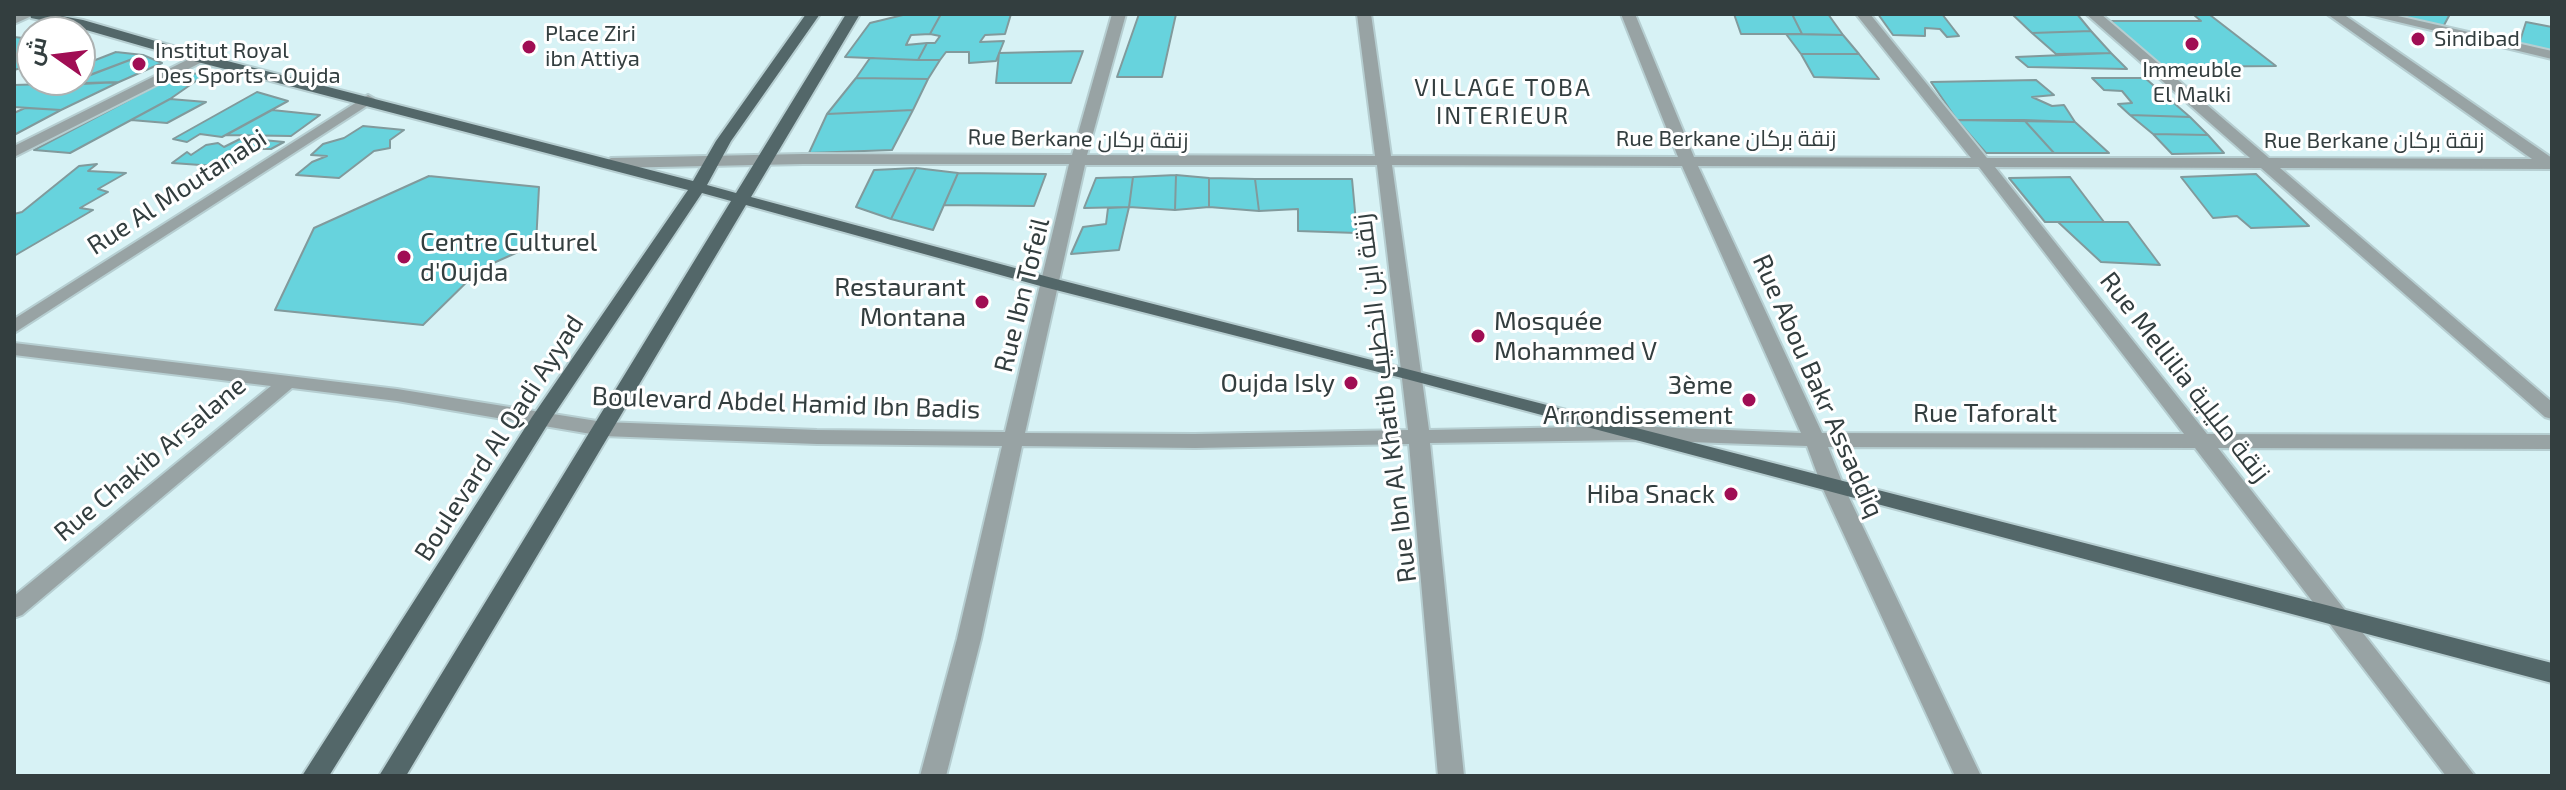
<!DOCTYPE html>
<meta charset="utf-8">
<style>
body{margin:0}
#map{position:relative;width:2566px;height:790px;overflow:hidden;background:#d7f2f5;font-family:"Exo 2",Cairo,sans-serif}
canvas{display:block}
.frame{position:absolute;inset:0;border:16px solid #333e3f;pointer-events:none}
.north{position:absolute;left:16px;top:16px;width:80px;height:80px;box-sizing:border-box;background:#fff;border:2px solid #adb2b2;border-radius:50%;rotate:284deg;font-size:22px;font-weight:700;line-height:32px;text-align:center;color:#333e3f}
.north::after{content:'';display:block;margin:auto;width:28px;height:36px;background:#a00e54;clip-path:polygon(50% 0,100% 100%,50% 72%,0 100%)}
</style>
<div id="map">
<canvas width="2566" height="790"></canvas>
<div class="frame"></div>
<div class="north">ش</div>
</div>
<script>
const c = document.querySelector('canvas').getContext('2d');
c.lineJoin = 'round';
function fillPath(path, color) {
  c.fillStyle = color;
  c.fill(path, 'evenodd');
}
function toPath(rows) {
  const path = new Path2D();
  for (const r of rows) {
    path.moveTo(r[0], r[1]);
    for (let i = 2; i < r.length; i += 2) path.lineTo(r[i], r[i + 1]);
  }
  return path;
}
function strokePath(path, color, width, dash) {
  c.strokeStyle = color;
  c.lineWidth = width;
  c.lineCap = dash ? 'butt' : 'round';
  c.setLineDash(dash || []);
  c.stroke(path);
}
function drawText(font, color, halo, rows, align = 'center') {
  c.font = font + ' "Exo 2",Cairo,sans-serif';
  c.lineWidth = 6;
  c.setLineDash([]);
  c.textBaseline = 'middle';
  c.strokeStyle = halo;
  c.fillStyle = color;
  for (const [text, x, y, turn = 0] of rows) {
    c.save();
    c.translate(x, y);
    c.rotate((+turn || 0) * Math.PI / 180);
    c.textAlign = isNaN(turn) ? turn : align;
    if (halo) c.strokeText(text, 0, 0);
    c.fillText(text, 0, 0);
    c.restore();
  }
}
const building = toPath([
 [907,14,941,14,930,34,911,35,906,45,927,43,918,60,845,57,870,23,907,14],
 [941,14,1011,14,1005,34,985,35,980,42,1004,41,996,61,969,63,969,52,946,52,940,60,918,60,927,43,935,43,940,36,930,34,941,14],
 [1139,14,1176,14,1162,77,1117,77,1139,14],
 [1734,14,1792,14,1802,34,1741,34,1734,14],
 [1792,14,1828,14,1843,35,1802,34,1792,14],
 [1878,14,1942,14,1959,36,1947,37,1940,29,1925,28,1925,36,1893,35,1878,14],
 [2012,14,2077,14,2091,31,2032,33,2012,14],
 [2387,14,2450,14,2443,27,2387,14],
 [2194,15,2210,15,2276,66,2163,67,2110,21,2201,21,2194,15],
 [2526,22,2552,27,2552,52,2519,44,2526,22],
 [2091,31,2111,53,2056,54,2032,33,2091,31],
 [1786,34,1843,35,1859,54,1801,54,1786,34],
 [14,37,32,39,32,48,14,56,14,37],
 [32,48,32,65,14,70,14,56,32,48],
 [1083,51,1071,83,996,83,999,53,1083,51],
 [116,52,143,55,80,79,80,66,116,52],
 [2111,53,2127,69,2028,67,2016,57,2111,53],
 [1801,54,1859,54,1879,79,1814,77,1801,54],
 [143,55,162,63,119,82,63,85,143,55],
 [870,58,918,60,940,60,928,79,856,78,870,58],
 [180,73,206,74,170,99,70,153,34,150,180,73],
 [856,78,928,79,913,110,827,114,856,78],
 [2092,78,2145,78,2190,117,2130,115,2118,104,2132,103,2122,91,2104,90,2092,78],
 [2036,80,2054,95,2032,97,2052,106,2064,105,2075,122,1957,120,1931,82,2036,80],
 [119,82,61,110,14,107,14,85,119,82],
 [257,92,288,101,222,137,200,134,187,142,173,139,257,92],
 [170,99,206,102,167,123,131,120,170,99],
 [25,108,61,110,14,135,14,113,25,108],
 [272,110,320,115,291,136,226,135,272,110],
 [913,110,892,150,809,153,827,114,913,110],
 [2130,115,2190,117,2208,135,2153,134,2130,115],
 [1957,120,2024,120,2054,153,1986,153,1957,120],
 [2024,120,2075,122,2109,153,2054,153,2024,120],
 [363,126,404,130,390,140,390,148,374,151,339,178,296,175,312,162,327,156,311,155,323,144,344,138,363,126],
 [2153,134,2208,135,2224,153,2172,154,2153,134],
 [242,138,284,142,271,149,255,149,229,167,172,163,187,152,191,155,206,145,218,143,224,147,242,138],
 [97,164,88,171,126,173,98,189,108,192,80,208,93,210,14,256,14,214,22,212,79,166,97,164],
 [916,168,958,173,933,230,891,219,916,168],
 [916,168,891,219,856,207,874,170,916,168],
 [958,173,1046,174,1034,206,944,205,958,173],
 [2256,174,2309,226,2251,228,2237,216,2213,218,2181,177,2256,174],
 [1176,175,1209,178,1209,207,1175,210,1176,175],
 [1176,175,1175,210,1129,207,1133,177,1176,175],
 [429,176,539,187,536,244,480,269,423,325,275,310,314,228,429,176],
 [1133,177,1129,207,1084,208,1096,178,1133,177],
 [2070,177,2104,222,2045,222,2009,178,2070,177],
 [1209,178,1255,179,1259,211,1209,207,1209,178],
 [1255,179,1352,179,1357,233,1298,231,1298,209,1259,211,1255,179],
 [1129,207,1119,250,1071,254,1083,227,1106,224,1108,208,1129,207],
 [2058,222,2128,222,2160,265,2101,262,2058,222]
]);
fillPath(building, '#67d3dd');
strokePath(building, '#819a9c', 2);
const minor = toPath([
 [18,14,33,14,34,15,14,24,14,15,18,14],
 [1112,14,1126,14,1087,155,1375,156,1357,14,1371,14,1391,156,1678,157,1621,14,1635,14,1694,157,1971,158,1856,14,1870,14,1987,158,2250,158,2086,14,2101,14,2269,158,2532,159,2327,14,2343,14,2552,158,2552,169,2280,168,2552,402,2552,419,2545,417,2261,168,1995,167,2207,434,2552,435,2552,449,2218,448,2475,776,2446,776,2195,448,1828,447,1844,487,1981,776,1955,776,1822,487,1807,446,1631,440,1430,443,1464,776,1438,776,1409,444,1195,448,1022,446,981,639,946,776,920,776,957,639,1002,446,817,444,603,436,397,401,292,388,22,615,14,618,14,596,271,386,14,355,14,343,397,389,603,422,817,430,1005,432,1069,164,803,164,611,168,603,163,611,158,803,154,1072,155,1112,14],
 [1085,165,1377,165,1408,430,1195,434,1025,433,1085,165],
 [1392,165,1682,166,1801,433,1631,426,1429,430,1392,165],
 [1698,166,1979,167,2184,434,1822,433,1698,166],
 [2365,14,2389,14,2552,51,2552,59,2365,14],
 [199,54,204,55,204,61,14,157,14,146,199,54],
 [368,95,375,99,373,102,14,333,14,319,368,95]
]);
const major = toPath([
 [30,14,51,14,83,20,204,55,693,181,716,141,806,14,820,14,731,141,707,185,736,193,846,14,860,14,751,197,1056,279,2552,663,2552,683,1406,379,1044,287,746,205,406,776,379,776,731,201,702,193,551,419,329,776,302,776,532,417,688,190,194,61,76,27,31,18,30,14]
]);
strokePath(minor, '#b6ced1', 4);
strokePath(major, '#b6ced1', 4);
fillPath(minor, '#98a3a4');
fillPath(major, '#536769');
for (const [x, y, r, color] of [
 [2418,39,8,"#a00e54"],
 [2192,44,8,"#a00e54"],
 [529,47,8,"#a00e54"],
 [139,64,8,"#a00e54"],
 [404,257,8,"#a00e54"],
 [982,302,8,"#a00e54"],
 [1478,336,8,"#a00e54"],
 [1351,383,8,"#a00e54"],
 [1749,400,8,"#a00e54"],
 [1731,494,8,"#a00e54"]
]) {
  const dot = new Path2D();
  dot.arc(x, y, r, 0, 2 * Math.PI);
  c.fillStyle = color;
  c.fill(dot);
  strokePath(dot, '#fff', 3);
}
drawText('22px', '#333e3f', '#fff', [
 ["Place Ziri",545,34],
 ["ibn Attiya",545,59],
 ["Sindibad",2434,39],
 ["Institut Royal",155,51],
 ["Des Sports - Oujda",155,76],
 ["Immeuble",2192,70,"center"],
 ["El Malki",2192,95,"center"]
], 'left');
drawText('22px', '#333e3f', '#fff', [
 ["Rue Berkane زنقة بركان",1078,139,1],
 ["Rue Berkane زنقة بركان",1726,139],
 ["Rue Berkane زنقة بركان",2374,141]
]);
c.letterSpacing = '2px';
drawText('24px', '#333e3f', '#fff', [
 ["VILLAGE TOBA",1503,88],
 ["INTERIEUR",1503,116]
]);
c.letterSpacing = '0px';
drawText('26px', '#333e3f', '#fff', [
 ["Rue Al Moutanabi",177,192,-33],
 ["Rue Ibn Tofeil",1022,295,-76],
 ["Rue Mellilia زنقة مليلية",2185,377,52],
 ["Rue Abou Bakr Assaddiq",1818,386,66],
 ["Rue Ibn Al Khatib زنقة ابن الخطيب",1385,398,-97],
 ["Boulevard Abdel Hamid Ibn Badis",786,403,2],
 ["Rue Taforalt",1985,413],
 ["Boulevard Al Qadi Ayyad",499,438,-57],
 ["Rue Chakib Arsalane",150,459,-40]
]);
drawText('26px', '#333e3f', '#fff', [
 ["Centre Culturel",420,242,"left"],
 ["d'Oujda",420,272,"left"],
 ["Restaurant",966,287],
 ["Montana",966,317],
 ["Mosquée",1494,321,"left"],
 ["Mohammed V",1494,351,"left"],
 ["Oujda Isly",1335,383],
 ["3ème",1733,385],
 ["Arrondissement",1733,415],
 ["Hiba Snack",1715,494]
], 'right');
</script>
